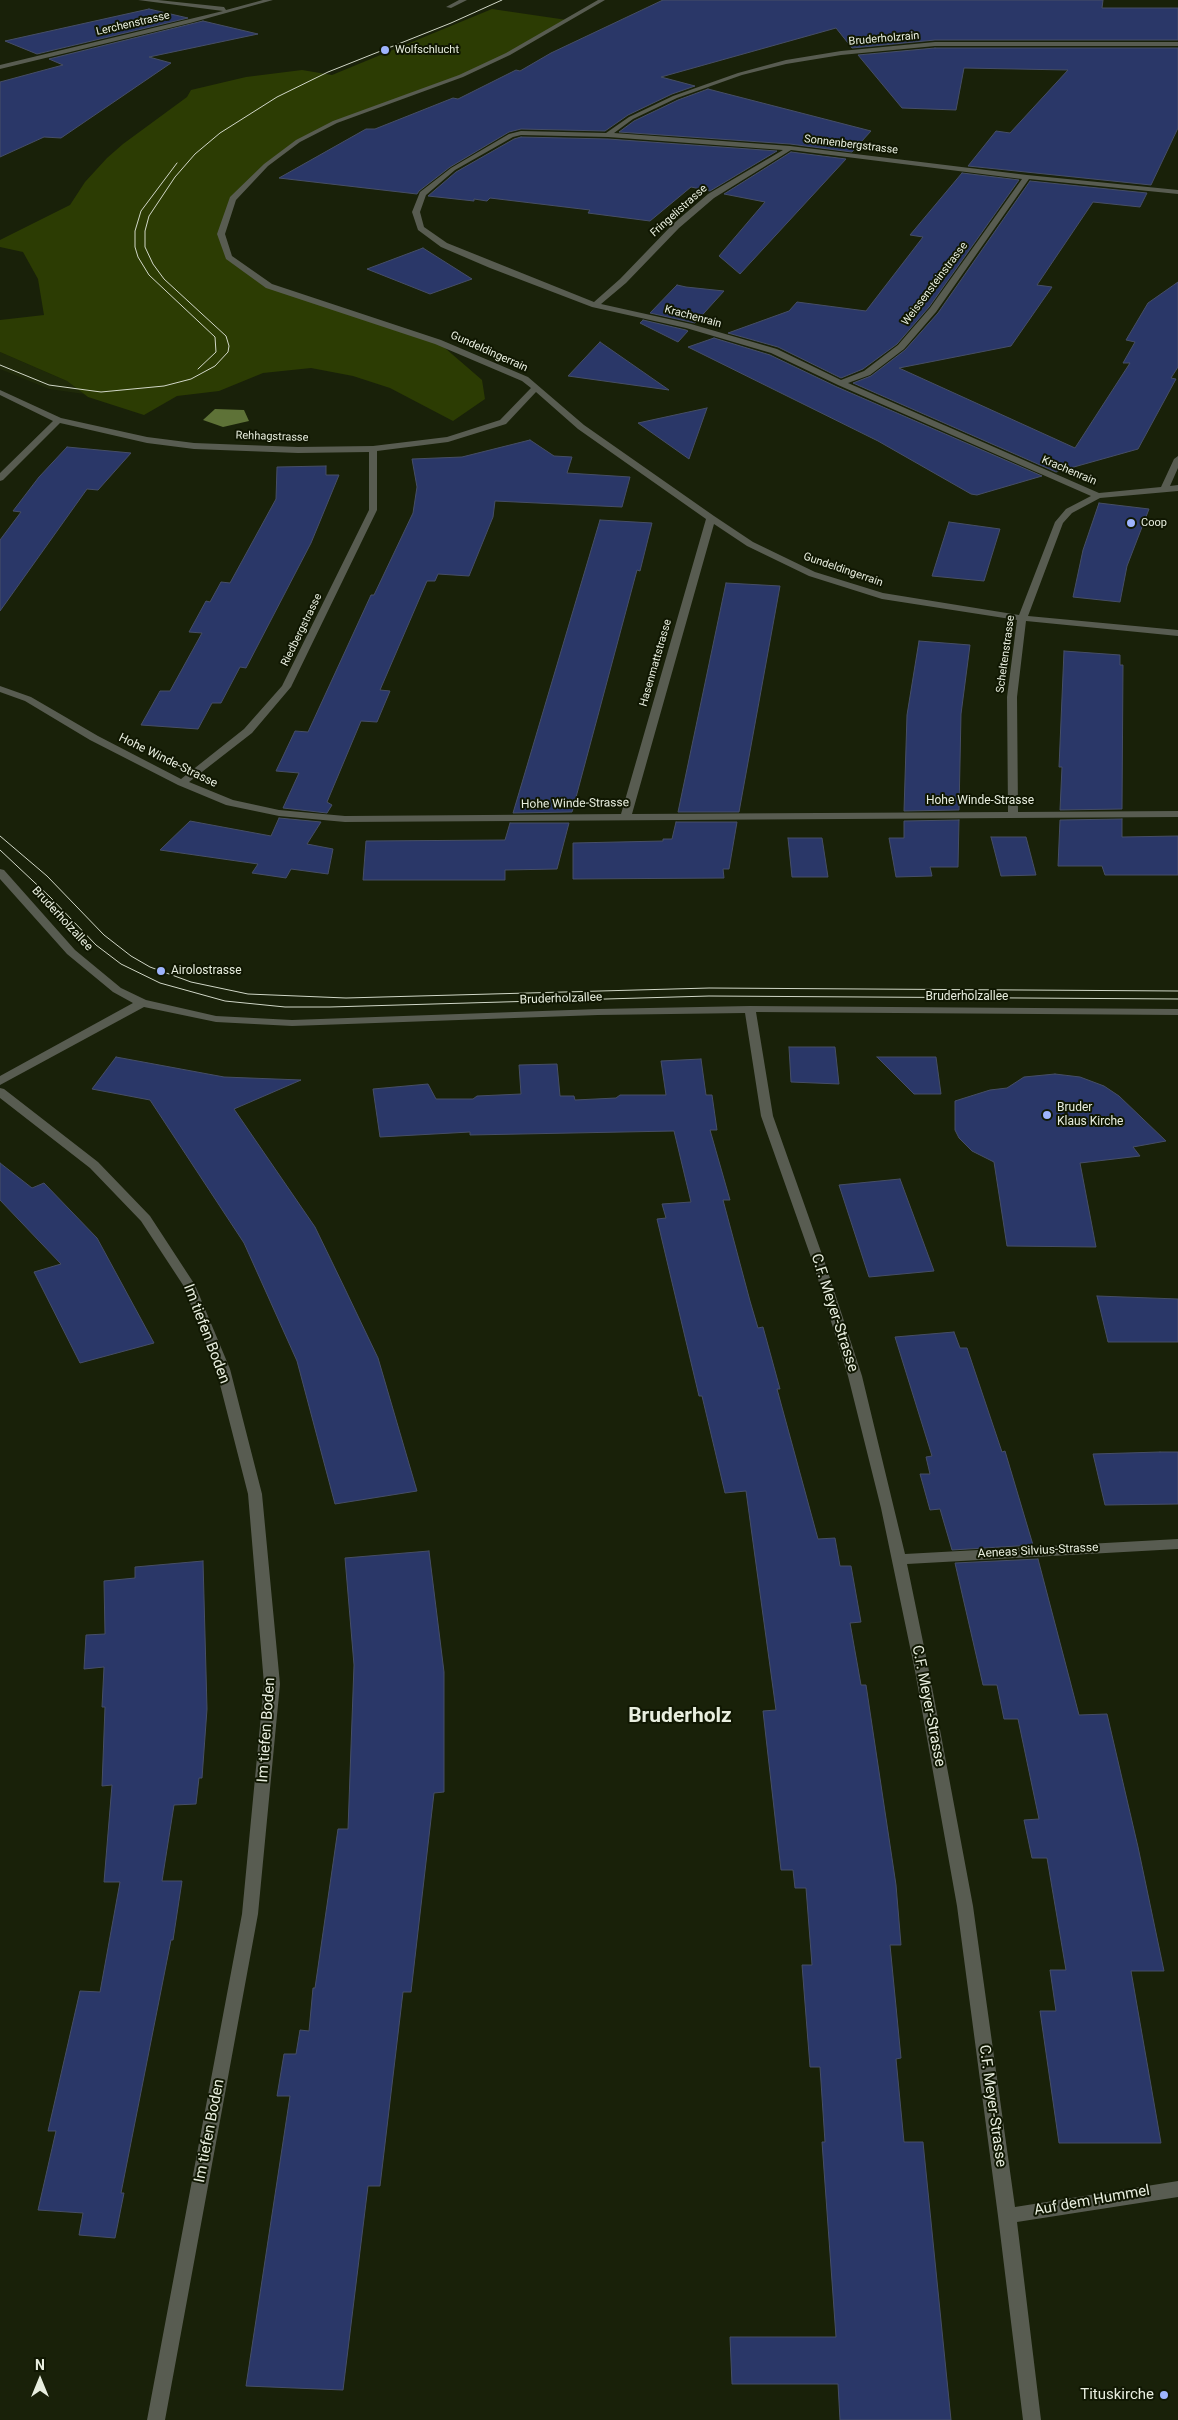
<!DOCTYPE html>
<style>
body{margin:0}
#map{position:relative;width:1178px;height:2420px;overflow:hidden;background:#192109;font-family:Roboto,sans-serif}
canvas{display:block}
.north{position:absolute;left:15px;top:2355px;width:50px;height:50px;-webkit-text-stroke:4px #101702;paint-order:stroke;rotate:0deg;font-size:14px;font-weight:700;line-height:20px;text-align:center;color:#e8eedf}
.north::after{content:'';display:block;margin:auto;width:18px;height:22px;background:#e8eedf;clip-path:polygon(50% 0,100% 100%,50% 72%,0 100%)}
</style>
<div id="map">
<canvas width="1178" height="2420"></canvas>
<div class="north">N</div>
</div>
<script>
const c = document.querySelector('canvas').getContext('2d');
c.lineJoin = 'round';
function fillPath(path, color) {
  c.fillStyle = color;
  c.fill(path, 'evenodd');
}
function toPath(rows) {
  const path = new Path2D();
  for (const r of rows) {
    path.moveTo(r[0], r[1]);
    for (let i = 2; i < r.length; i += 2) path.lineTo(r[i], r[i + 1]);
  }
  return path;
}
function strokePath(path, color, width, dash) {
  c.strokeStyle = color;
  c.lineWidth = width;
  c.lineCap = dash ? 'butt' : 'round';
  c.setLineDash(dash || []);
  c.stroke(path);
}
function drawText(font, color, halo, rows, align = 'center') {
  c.font = font + ' Roboto,sans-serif';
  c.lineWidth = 4;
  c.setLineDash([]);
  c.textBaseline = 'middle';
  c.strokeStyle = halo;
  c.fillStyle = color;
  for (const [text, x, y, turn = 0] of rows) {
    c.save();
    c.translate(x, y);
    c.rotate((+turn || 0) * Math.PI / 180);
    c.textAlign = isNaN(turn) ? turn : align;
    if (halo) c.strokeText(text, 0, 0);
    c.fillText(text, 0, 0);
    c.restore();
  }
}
fillPath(toPath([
 [0,352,67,381,84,394,49,389,0,369]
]), '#1f2909');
fillPath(toPath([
 [492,9,567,20,508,54,461,76,335,122,298,141,266,165,233,199,221,234,229,257,269,286,438,342,482,380,485,399,453,421,390,388,353,376,311,368,263,373,219,391,177,396,144,415,88,397,67,381,0,352,0,320,44,315,38,279,23,252,0,247,0,240,70,205,85,182,107,158,123,144,187,97,191,90,246,77,302,70,332,75]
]), '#2c3c03');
fillPath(toPath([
 [215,409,244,410,249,421,223,427,203,420]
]), '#5e7237');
const building = toPath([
 [663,0,1103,0,1102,8,1178,8,1178,40,935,40,852,48,836,28,661,77,695,86,672,94,628,115,605,131,521,129,509,132,450,167,419,191,417,194,279,178,366,129,375,129,453,98,458,99,516,70,520,71,551,53,663,0],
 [149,9,188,18,37,54,5,41,149,9],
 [203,21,258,34,149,57,171,63,61,138,44,137,0,157,0,82,63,65,49,59,203,21],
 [935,48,1178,48,1178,128,1151,185,968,166,996,131,1010,133,1068,70,964,68,956,110,902,108,858,55,935,48],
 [708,89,871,131,852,152,790,144,619,132,634,121,678,100,708,89],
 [521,137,608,139,777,151,710,191,691,187,650,221,588,213,590,210,490,198,487,201,474,199,474,201,428,196,456,172,514,139,521,137],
 [791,152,846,159,740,274,719,256,765,202,724,194,791,152],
 [962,173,1019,180,929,307,897,344,863,369,841,378,778,347,728,333,789,311,797,302,866,311,923,237,910,235,962,173],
 [1030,181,1147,193,1140,207,1093,202,1037,285,1052,287,1011,346,899,368,1075,448,1130,363,1123,363,1135,342,1126,340,1148,303,1178,282,1178,367,1171,378,1176,379,1138,449,1056,472,853,383,871,376,905,350,938,313,1030,181],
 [423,248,472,279,430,294,367,269,423,248],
 [677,285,686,287,724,291,695,323,650,313,677,285],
 [643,320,686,330,688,331,678,342,640,323,643,320],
 [714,338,770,355,837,387,1042,476,977,495,971,494,878,441,688,347,714,338],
 [600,342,669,390,568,376,600,342],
 [707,408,689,459,638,423,707,408],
 [530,440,554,456,572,457,567,473,630,477,622,507,495,501,493,517,469,576,438,574,435,581,427,581,380,690,390,691,377,722,361,721,327,802,332,805,327,813,283,808,299,773,276,771,295,731,308,732,371,595,374,595,413,513,417,487,412,459,462,457,530,440],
 [67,447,131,453,98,490,87,489,0,611,0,540,21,512,13,511,39,477,67,447],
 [326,466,326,475,339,475,311,543,246,668,240,667,221,703,212,703,198,729,141,725,160,691,170,691,202,633,189,632,206,601,210,602,221,582,230,583,276,499,277,467,326,466],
 [1099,503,1149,509,1127,566,1120,602,1073,597,1083,550,1099,503],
 [600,520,652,523,640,571,637,570,572,812,513,813,600,520],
 [949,522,1000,529,984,581,932,576,949,522],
 [726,583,780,586,739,812,678,812,726,583],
 [919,641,970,645,961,714,959,810,904,811,907,715,919,641],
 [1064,651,1120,655,1120,665,1123,665,1122,809,1060,810,1062,767,1059,767,1064,651],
 [279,818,321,822,307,844,333,849,328,874,291,869,286,878,252,873,258,864,160,850,190,821,271,836,279,818],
 [1122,819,1122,837,1178,836,1178,875,1105,875,1102,866,1058,866,1060,820,1122,819],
 [959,820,958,867,930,867,932,876,896,877,889,838,904,838,904,821,959,820],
 [676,822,737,822,729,869,723,869,724,878,573,879,573,843,663,841,663,839,672,839,676,822],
 [510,823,569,823,557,869,505,870,505,880,363,880,366,841,505,840,510,823],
 [991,837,1026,837,1036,875,1001,876,991,837],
 [788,838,822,838,828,877,792,877,788,838],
 [789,1047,835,1047,839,1084,791,1082,789,1047],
 [116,1057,224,1077,301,1080,234,1109,315,1227,346,1291,378,1358,417,1491,335,1504,297,1361,244,1243,150,1100,92,1089,116,1057],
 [877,1057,936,1057,941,1094,914,1094,877,1057],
 [701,1059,706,1095,712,1095,717,1130,710,1130,730,1200,723,1200,750,1301,758,1328,763,1327,780,1389,777,1389,818,1539,835,1538,840,1566,851,1566,861,1622,850,1623,861,1685,866,1685,896,1885,901,1945,890,1945,901,2058,896,2059,904,2142,923,2142,951,2420,840,2420,838,2384,732,2384,730,2337,836,2337,822,2142,825,2142,820,2067,810,2067,802,1965,812,1965,806,1888,795,1888,793,1870,781,1870,763,1711,776,1710,746,1491,725,1493,702,1396,699,1396,657,1219,666,1218,662,1204,691,1202,674,1131,470,1135,470,1132,380,1137,373,1089,428,1084,436,1099,473,1099,477,1096,521,1094,519,1065,557,1064,560,1096,574,1096,575,1100,616,1098,620,1095,666,1095,661,1061,701,1059],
 [1055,1074,1080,1077,1104,1086,1119,1096,1166,1141,1133,1147,1140,1156,1080,1163,1096,1247,1007,1246,994,1162,972,1151,959,1138,955,1130,955,1101,990,1090,1007,1088,1024,1077,1055,1074],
 [0,1163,32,1188,44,1183,97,1238,154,1343,80,1363,34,1272,61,1264,0,1200,0,1163],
 [900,1179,934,1271,869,1277,839,1185,900,1179],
 [1097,1296,1178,1299,1178,1342,1108,1342,1097,1296],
 [954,1332,960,1348,967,1348,1002,1452,1005,1451,1033,1545,952,1550,940,1509,930,1510,920,1474,930,1474,926,1457,932,1456,895,1337,954,1332],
 [1160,1452,1178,1452,1178,1504,1105,1505,1093,1454,1160,1452],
 [429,1551,444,1672,444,1792,434,1793,411,1992,403,1992,380,2186,368,2186,343,2390,246,2386,290,2096,277,2096,284,2054,296,2054,300,2030,309,2031,313,1988,315,1988,338,1829,348,1829,354,1665,345,1558,429,1551],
 [1038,1559,1079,1715,1107,1714,1138,1847,1164,1971,1131,1971,1161,2143,1059,2143,1040,2011,1056,2011,1050,1970,1066,1970,1047,1858,1032,1858,1024,1820,1039,1819,1018,1719,1004,1719,997,1685,983,1685,955,1563,1038,1559],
 [203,1561,207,1709,202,1778,199,1778,196,1804,174,1805,162,1881,182,1881,173,1940,171,1940,121,2193,124,2193,115,2238,79,2235,83,2213,38,2210,56,2131,48,2131,80,1991,100,1992,120,1882,104,1882,112,1785,102,1786,105,1707,102,1707,104,1667,84,1669,86,1635,105,1634,104,1581,135,1578,135,1567,203,1561]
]);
fillPath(building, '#2a3768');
strokePath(building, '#464e66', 1);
fillPath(toPath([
 [138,0,158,0,224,7,226,10,263,0,273,0,190,23,0,69,0,65,223,11,138,0],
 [459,0,467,0,451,8,446,7,459,0],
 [598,0,605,0,510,55,463,77,337,123,300,142,268,166,236,200,225,234,232,256,272,284,441,340,528,377,584,425,714,516,753,542,815,572,883,593,1019,615,1055,522,1066,509,1091,496,838,385,771,353,686,328,592,307,490,268,441,247,418,230,412,212,420,192,451,168,509,134,521,131,606,133,629,117,673,96,738,73,786,60,841,51,935,42,1178,42,1178,46,935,46,841,55,786,64,742,75,677,98,633,119,614,133,790,146,1027,175,1178,190,1178,194,1029,179,936,312,904,349,870,375,848,383,1099,493,1161,487,1174,459,1178,456,1178,468,1170,486,1178,485,1178,491,1100,498,1072,513,1063,523,1028,616,1178,630,1178,636,1026,621,1017,697,1018,812,1178,811,1178,817,345,822,279,816,226,805,178,785,90,740,25,701,0,692,0,686,31,697,98,736,181,779,244,729,282,686,369,510,369,452,298,453,194,449,147,443,60,423,3,480,0,481,0,473,53,421,0,395,0,390,61,418,147,437,194,443,298,447,373,446,447,437,500,420,531,388,522,381,435,344,266,288,226,259,217,234,230,197,264,164,296,140,333,121,459,75,506,53,598,0],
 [521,135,608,137,783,150,708,194,673,224,620,279,594,302,447,243,424,227,420,212,426,195,455,170,513,137,521,135],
 [791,150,1022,179,930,308,898,345,864,371,841,380,777,349,691,324,601,304,626,283,679,228,714,198,791,150],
 [536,392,578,429,706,519,621,814,345,816,279,810,233,800,189,782,252,733,291,687,377,510,377,451,448,442,506,424,536,392],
 [714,524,747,546,809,576,882,599,1017,620,1007,697,1008,812,632,814,714,524],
 [0,869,4,870,75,950,121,988,146,1000,216,1016,292,1020,598,1009,750,1006,1178,1009,1178,1015,756,1012,773,1116,825,1263,862,1376,905,1554,1178,1539,1178,1549,907,1564,929,1671,973,1906,1015,2207,1178,2181,1178,2197,1017,2222,1041,2420,1023,2420,998,2216,957,1906,915,1671,881,1508,848,1376,813,1263,761,1116,745,1013,598,1015,292,1026,216,1022,144,1007,0,1085,0,1076,133,1003,113,992,67,954,0,879,0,869],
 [0,1088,4,1089,98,1162,150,1216,195,1285,230,1369,262,1494,280,1684,258,1914,165,2420,147,2420,242,1914,264,1684,248,1494,216,1369,183,1285,141,1221,90,1168,0,1098,0,1088]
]), '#585c51');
strokePath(toPath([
 [177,163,141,211,135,231,135,247,138,257,149,275,215,337,216,352,198,369],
 [0,365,49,385,101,392,164,386,191,379,215,366,228,352,229,346,226,336,164,279,153,264,145,247,145,231,149,216,175,177,195,154,220,133,277,97,328,72,451,23,502,0],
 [0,836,47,876,104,935,131,956,150,967,191,982,248,994,346,998,709,988,1178,991],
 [0,850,50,897,96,945,121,964,160,983,225,1001,285,1007,330,1007,709,996,1178,999]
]), '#d1d7c7', 1);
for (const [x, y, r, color] of [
 [385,50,5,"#9eb4fd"],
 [1131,523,5,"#9eb4fd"],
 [161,971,5,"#9eb4fd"],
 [1047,1115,5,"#9eb4fd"],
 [1164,2395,5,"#9eb4fd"]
]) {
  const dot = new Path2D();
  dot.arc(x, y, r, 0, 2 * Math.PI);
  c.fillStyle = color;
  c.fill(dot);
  strokePath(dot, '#101702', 2);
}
drawText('11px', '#e8eedf', '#101702', [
 ["Lerchenstrasse",133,24,-13],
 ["Bruderholzrain",884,39,-5],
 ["Sonnenbergstrasse",851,145,7],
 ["Fringelistrasse",679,211,-42],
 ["Weissensteinstrasse",935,284,-53],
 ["Krachenrain",693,317,15],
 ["Gundeldingerrain",489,352,24],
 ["Rehhagstrasse",272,437,2],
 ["Krachenrain",1069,471,23],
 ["Gundeldingerrain",843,570,19],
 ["Riedbergstrasse",302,630,-64],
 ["Scheltenstrasse",1006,654,-82],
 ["Hasenmattstrasse",656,663,-74]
]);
drawText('11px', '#e8eedf', '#101702', [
 ["Wolfschlucht",395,50],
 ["Coop",1141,523]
], 'left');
drawText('12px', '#e8eedf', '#101702', [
 ["Hohe Winde-Strasse",168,761,26],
 ["Hohe Winde-Strasse",980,801],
 ["Hohe Winde-Strasse",575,804,-1],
 ["Bruderholzallee",62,919,47],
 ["Bruderholzallee",967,997],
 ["Bruderholzallee",561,999,-2],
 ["Aeneas Silvius-Strasse",1038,1551,-3]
]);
drawText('12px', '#e8eedf', '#101702', [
 ["Airolostrasse",171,971],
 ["Bruder",1057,1108],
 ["Klaus Kirche",1057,1122]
], 'left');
drawText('15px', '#e8eedf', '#101702', [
 ["C.F. Meyer-Strasse",834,1313,72],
 ["Im tiefen Boden",206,1334,69],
 ["C.F. Meyer-Strasse",928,1706,79],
 ["Im tiefen Boden",267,1730,-86],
 ["C.F. Meyer-Strasse",992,2106,82],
 ["Im tiefen Boden",210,2131,-79],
 ["Auf dem Hummel",1092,2201,-10]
]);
drawText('15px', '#e8eedf', '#101702', [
 ["Tituskirche",1154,2395]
], 'right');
drawText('bold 21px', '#e8eedf', '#101702', [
 ["Bruderholz",680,1717]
]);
</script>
